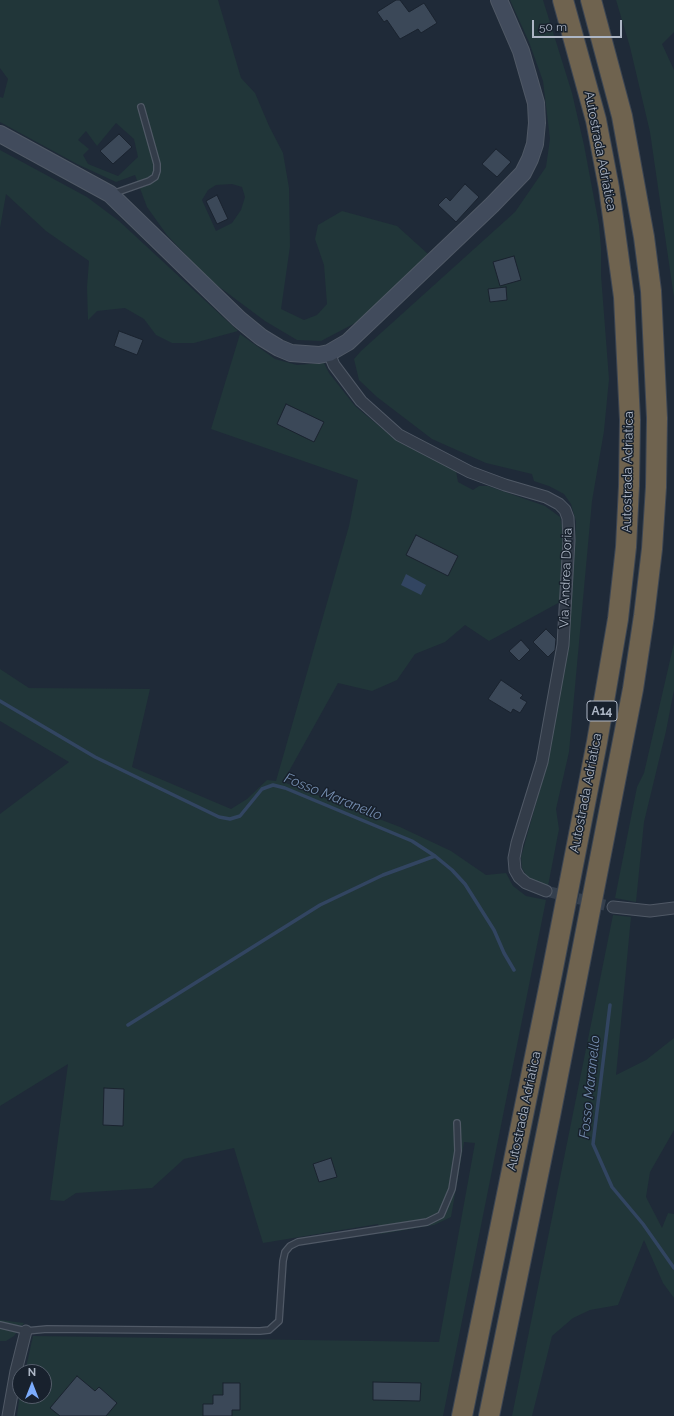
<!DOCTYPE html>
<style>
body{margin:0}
#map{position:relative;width:674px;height:1416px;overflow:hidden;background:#1f2a38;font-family:Raleway,sans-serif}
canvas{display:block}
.north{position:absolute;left:12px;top:1364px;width:40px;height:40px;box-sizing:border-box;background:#18212d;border:1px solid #545d6a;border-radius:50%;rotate:0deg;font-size:11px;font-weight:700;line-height:16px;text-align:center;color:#adb6c5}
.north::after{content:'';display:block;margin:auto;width:14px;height:18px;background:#7cacfc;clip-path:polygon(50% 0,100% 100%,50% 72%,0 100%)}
.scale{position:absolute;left:532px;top:20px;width:90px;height:18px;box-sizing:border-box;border:2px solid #adb6c5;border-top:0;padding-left:5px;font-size:12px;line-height:14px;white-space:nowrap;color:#adb6c5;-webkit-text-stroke:3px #18212d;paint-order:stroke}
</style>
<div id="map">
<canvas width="674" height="1416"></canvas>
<div class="north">N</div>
<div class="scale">50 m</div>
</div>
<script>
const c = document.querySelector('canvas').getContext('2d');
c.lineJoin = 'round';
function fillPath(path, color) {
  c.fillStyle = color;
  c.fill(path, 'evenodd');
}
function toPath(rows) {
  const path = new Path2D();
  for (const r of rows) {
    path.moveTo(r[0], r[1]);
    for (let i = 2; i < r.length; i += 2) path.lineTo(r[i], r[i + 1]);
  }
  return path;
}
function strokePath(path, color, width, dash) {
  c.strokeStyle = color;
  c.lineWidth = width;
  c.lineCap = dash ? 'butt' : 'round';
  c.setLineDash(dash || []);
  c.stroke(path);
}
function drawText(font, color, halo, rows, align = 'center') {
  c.font = font + ' Raleway,sans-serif';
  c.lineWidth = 3;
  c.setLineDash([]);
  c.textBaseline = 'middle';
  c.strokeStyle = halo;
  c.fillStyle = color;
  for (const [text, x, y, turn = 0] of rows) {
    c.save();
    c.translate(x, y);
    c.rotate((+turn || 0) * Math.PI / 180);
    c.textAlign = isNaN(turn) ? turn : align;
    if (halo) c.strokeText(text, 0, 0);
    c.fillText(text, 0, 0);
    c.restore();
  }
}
fillPath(toPath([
 [0,0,218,0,241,78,255,93,269,126,283,153,289,188,290,246,281,309,304,320,317,315,327,304,324,265,315,239,318,225,342,211,397,226,428,254,361,320,321,341,297,340,265,321,210,280,167,235,147,207,135,175,116,182,77,164,0,122,0,97,3,98,8,79,0,68],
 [116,123,134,139,138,157,118,176,88,164,83,155,89,149,78,140,86,131,97,146],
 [232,184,242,187,245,197,241,210,232,223,216,231,202,200,208,190,216,185],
 [510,0,543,0,572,93,584,145,599,225,601,248,601,275,609,379,604,431,592,501,569,752,556,809,559,829,548,886,527,877,522,868,521,857,547,764,567,644,576,522,571,504,564,494,549,486,534,481,532,474,486,463,432,439,377,397,359,380,354,359,361,351,515,212,546,167,550,139,543,81,529,42],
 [514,256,521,280,507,284,499,281,493,262],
 [616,0,674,0,674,32,662,44,674,70,674,298,650,132,630,47],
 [0,150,87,197,119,221,238,331,194,343,172,343,156,335,144,319,125,308,97,311,88,320,87,287,89,261,46,231,6,194,0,228],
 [240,334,275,359,297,365,324,363,329,373,355,406,397,441,456,471,458,482,473,490,479,486,488,486,545,506,560,517,564,534,560,602,489,641,465,625,445,642,415,654,397,680,372,691,338,683,283,782,400,827,451,851,486,875,506,873,513,886,526,896,546,900,443,1416,17,1416,20,1393,20,1396,44,1396,44,1372,25,1372,33,1336,439,1342,475,1143,464,1142,451,1217,434,1225,381,1234,378,1224,263,1243,234,1148,184,1159,152,1188,76,1193,64,1201,50,1200,68,1064,0,1106,0,814,69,762,0,721,0,669,29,688,150,689,132,767,231,809,247,799,267,780,276,781,349,526,358,480,211,429],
 [286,404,324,422,314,442,277,424],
 [416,535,458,556,448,576,406,555],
 [674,643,674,690,666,731,644,822,636,902,615,898,637,787,644,773],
 [613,915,631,917,616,1075,646,1060,674,1038,674,1130,650,1172,646,1197,662,1228,668,1213,674,1214,674,1298,663,1283,644,1240,618,1305,590,1310,573,1318,552,1336,532,1416,512,1416],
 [0,1320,24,1323,14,1336,6,1341,0,1341]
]), '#213639');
fillPath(toPath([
 [406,574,426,585,421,595,401,585]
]), '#324561');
strokePath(toPath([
 [0,701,95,757,219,817,230,819,240,816,262,789,273,785,285,788,412,841,435,856,452,870,465,884,494,930,504,953,514,970],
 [610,1005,593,1144,612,1187,643,1224,674,1268],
 [128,1025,320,905,383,875,435,856]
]), '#324561', 3.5);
const building = toPath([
 [396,0,400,0,409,12,424,3,437,23,421,33,418,29,400,39,387,20,384,22,377,12,396,0],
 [119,134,132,147,113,164,100,151,119,134],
 [496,149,511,162,497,177,482,164,496,149],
 [465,184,479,197,456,222,438,205,446,197,450,201,465,184],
 [217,195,228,219,217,224,206,201,217,195],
 [514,256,521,280,500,286,493,262,514,256],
 [506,287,507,300,490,302,488,289,506,287],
 [119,331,143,340,137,355,114,346,119,331],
 [286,404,324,422,314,442,277,424,286,404],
 [416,535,458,556,448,576,406,555,416,535],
 [546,629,556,639,555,650,548,657,533,642,546,629],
 [521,640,530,650,519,661,509,651,521,640],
 [501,680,523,695,520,698,527,702,520,713,513,709,511,713,488,699,501,680],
 [104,1088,124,1089,123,1126,103,1125,104,1088],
 [331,1158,337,1177,319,1182,313,1164,331,1158],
 [77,1376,95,1391,99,1387,117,1403,106,1416,60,1416,50,1408,77,1376],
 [373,1382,421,1383,420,1401,373,1400,373,1382],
 [223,1383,240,1383,240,1410,232,1410,232,1416,203,1416,203,1404,213,1404,213,1395,223,1395,223,1383]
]);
fillPath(building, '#3b4858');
strokePath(building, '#1a232f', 1);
strokePath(toPath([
 [546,891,613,907]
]), '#343f4d', 11, [11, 5.5]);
const service = toPath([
 [112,194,149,181,155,177,157,171,157,164,141,107],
 [0,1325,26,1331,47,1329,260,1331,269,1330,279,1321,283,1261,285,1252,290,1246,298,1242,427,1222,441,1215,452,1189,458,1151,457,1123]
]);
const minor = toPath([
 [329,353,334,365,361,401,399,435,470,472,505,485,546,497,559,504,565,510,568,518,569,540,563,645,542,762,517,843,514,858,515,870,519,877,526,883,546,891],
 [613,907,650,911,674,908],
 [8,1416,16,1371,26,1331]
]);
const secondary = toPath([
 [0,134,110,194,239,319,261,337,279,348,291,353,319,355,329,353,348,342,492,205,523,173,530,159,535,144,537,123,536,103,521,51,499,0]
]);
const motorway = toPath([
 [462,1416,552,973,597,742,618,619,626,547,629,486,630,420,624,297,609,188,596,120,563,0],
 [489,1416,550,1116,633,689,644,616,652,549,656,487,657,418,651,291,644,237,622,116,591,0]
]);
strokePath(service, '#505966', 8);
strokePath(minor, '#505966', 13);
strokePath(secondary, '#505966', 18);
strokePath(motorway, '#3d4653', 22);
strokePath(service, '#333c49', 5.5);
strokePath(minor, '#333c49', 11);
strokePath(secondary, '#414b5c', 16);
strokePath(motorway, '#6f634f', 20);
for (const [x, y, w] of [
 [602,711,30]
]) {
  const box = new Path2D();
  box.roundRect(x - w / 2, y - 10, w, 20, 3);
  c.fillStyle = '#18212d';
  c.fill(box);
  strokePath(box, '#adb6c5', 1);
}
drawText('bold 12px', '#adb6c5', null, [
 ["A14",602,711]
]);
drawText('13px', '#adb6c5', '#18212d', [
 ["Autostrada Adriatica",600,151,79],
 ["Autostrada Adriatica",628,472,-89],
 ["Via Andrea Doria",566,578,-88],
 ["Autostrada Adriatica",586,793,-79],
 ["Autostrada Adriatica",524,1111,-78]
]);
drawText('italic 14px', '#748daf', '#18212d', [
 ["Fosso Maranello",333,797,22],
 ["Fosso Maranello",590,1087,-84]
]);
</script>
